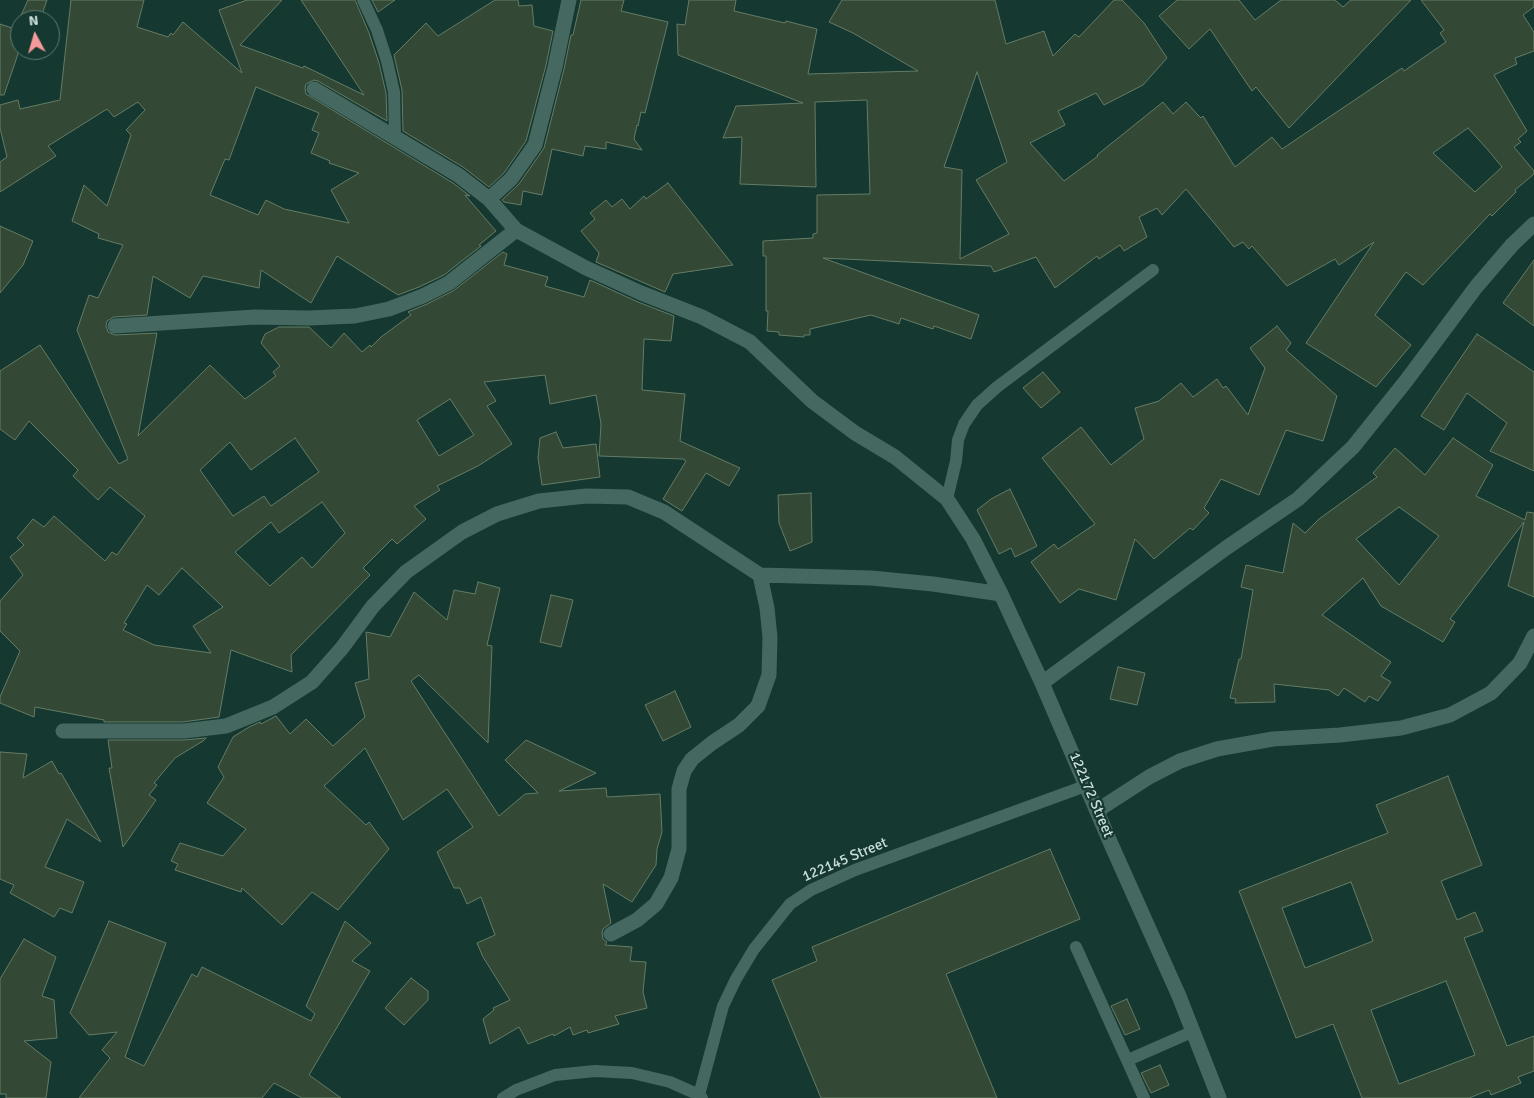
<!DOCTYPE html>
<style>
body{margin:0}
#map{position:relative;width:1534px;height:1098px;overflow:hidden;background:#153831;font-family:Signika,sans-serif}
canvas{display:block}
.north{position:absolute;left:10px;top:10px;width:50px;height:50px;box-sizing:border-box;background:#153831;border:1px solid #5e7a74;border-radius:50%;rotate:354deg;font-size:14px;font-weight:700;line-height:20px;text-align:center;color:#cbded9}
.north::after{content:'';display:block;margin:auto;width:18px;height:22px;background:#f59b9a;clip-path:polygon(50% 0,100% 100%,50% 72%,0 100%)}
</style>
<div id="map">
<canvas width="1534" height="1098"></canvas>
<div class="north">N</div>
</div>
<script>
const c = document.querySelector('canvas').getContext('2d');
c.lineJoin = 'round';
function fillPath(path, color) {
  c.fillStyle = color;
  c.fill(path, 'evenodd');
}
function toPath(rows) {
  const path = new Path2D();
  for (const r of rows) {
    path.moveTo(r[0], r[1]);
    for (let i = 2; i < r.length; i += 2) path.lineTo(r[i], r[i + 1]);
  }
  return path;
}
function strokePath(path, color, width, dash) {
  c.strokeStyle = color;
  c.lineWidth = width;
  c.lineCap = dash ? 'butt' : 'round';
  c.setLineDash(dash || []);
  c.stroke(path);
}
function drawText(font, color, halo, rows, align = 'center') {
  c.font = font + ' Signika,sans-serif';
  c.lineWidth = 4.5;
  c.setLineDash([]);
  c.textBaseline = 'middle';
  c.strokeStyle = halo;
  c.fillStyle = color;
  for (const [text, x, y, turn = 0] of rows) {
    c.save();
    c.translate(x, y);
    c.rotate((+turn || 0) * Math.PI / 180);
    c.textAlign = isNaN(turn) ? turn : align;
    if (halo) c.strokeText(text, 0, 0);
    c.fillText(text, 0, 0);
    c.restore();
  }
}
const building = toPath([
 [28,0,47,0,40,20,20,20,20,48,4,95,0,95,0,24,15,29,28,0],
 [71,0,144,0,137,27,168,37,171,33,173,35,183,22,242,73,219,10,247,0,282,0,240,45,303,68,304,66,364,95,301,0,355,0,369,33,379,63,386,93,387,121,318,81,314,80,306,84,305,88,306,94,453,183,470,196,465,195,496,231,479,245,481,246,444,275,419,287,398,295,337,256,311,303,261,270,259,288,203,276,190,298,153,276,147,315,114,317,107,321,106,326,108,332,115,335,157,333,138,436,210,365,245,399,276,376,273,372,280,366,261,343,265,334,279,327,309,327,331,348,344,333,362,352,370,345,371,347,381,337,411,315,408,312,410,311,427,304,453,291,503,252,507,254,504,265,548,277,545,286,584,297,590,280,638,302,674,316,671,341,644,339,642,390,685,394,680,441,740,468,729,486,706,473,682,511,663,499,686,461,683,459,599,456,601,424,596,395,550,404,545,375,484,382,496,401,487,406,512,444,478,466,437,486,440,490,414,506,426,519,397,544,392,539,363,568,370,575,291,655,292,672,231,650,219,717,183,722,104,722,104,720,35,707,34,717,0,703,0,697,20,651,0,631,0,601,23,575,10,557,24,545,17,538,33,519,44,527,54,516,105,561,112,552,117,555,145,516,110,487,98,500,73,476,78,470,29,421,15,440,0,429,0,371,40,345,119,464,128,459,77,330,89,295,98,298,123,245,98,238,99,234,72,221,84,185,107,206,131,135,126,130,145,110,138,102,114,117,107,109,48,146,56,156,0,192,0,162,7,157,0,128,0,105,18,100,20,109,60,100,71,0],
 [256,87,319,113,312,130,319,133,311,153,330,161,329,163,359,173,331,190,349,223,284,209,266,200,258,215,210,195,225,159,229,160,256,87],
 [450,399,474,435,439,456,417,420,450,399],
 [295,438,319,472,271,506,264,496,233,516,200,470,230,442,251,470,295,438],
 [322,502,345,533,312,568,302,557,270,586,235,552,271,522,279,533,322,502],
 [182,568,223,607,193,626,211,653,154,645,123,630,127,624,124,623,147,585,159,595,182,568],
 [372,0,395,0,378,12,372,0],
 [495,0,518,0,519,6,532,5,534,26,553,31,546,65,526,141,504,173,489,187,463,167,403,131,402,90,394,55,426,23,438,36,495,0],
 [581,0,624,0,621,11,668,22,645,113,641,112,638,126,637,125,634,139,642,150,606,142,606,149,585,146,583,156,552,149,542,195,523,191,521,205,504,202,502,200,519,184,544,148,564,69,571,35,573,35,581,0],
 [689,0,736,0,734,11,785,23,786,21,817,29,808,74,918,71,853,33,829,22,842,0,995,0,1006,44,1044,31,1053,56,1075,34,1079,37,1114,0,1122,0,1144,23,1167,58,1143,85,1104,105,1096,93,1058,111,1065,125,1030,143,1064,181,1098,156,1097,155,1163,102,1173,114,1186,102,1198,115,1201,118,1203,116,1235,167,1272,137,1282,149,1402,68,1404,71,1446,42,1440,33,1444,30,1421,0,1534,0,1534,7,1523,15,1534,32,1534,51,1515,58,1517,64,1494,75,1527,131,1518,139,1521,142,1514,147,1534,171,1534,174,1515,190,1516,192,1492,216,1490,214,1423,285,1406,272,1375,315,1411,345,1376,387,1306,343,1374,242,1339,265,1335,259,1287,286,1252,246,1249,249,1243,242,1234,247,1186,189,1162,215,1157,208,1139,217,1147,237,1124,251,1120,245,1099,259,1097,256,1055,288,1036,257,994,272,991,266,823,258,979,315,971,339,934,326,933,329,901,318,899,324,871,315,810,329,810,335,804,335,804,337,779,335,779,332,767,331,768,311,766,311,766,256,763,256,763,241,813,238,813,234,817,233,817,195,870,194,867,100,815,102,816,187,740,184,742,137,723,138,736,106,803,103,678,55,677,24,685,25,689,0],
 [977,72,1007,162,976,180,1009,234,960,259,962,170,944,167,977,72],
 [1468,128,1488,150,1502,167,1475,192,1433,153,1468,128],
 [1177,0,1239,0,1255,20,1281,0,1335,0,1343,7,1351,0,1411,0,1289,128,1256,87,1252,91,1210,29,1189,49,1159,16,1177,0],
 [668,183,733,265,673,274,665,292,596,262,599,253,581,231,595,219,590,213,606,200,612,207,622,199,630,209,644,196,646,199,668,183],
 [0,226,33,241,23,265,0,293,0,226],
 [1534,260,1534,326,1503,303,1534,260],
 [1277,326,1291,343,1286,350,1337,396,1323,441,1286,430,1259,495,1221,479,1204,508,1209,513,1193,530,1190,528,1154,559,1135,539,1116,600,1079,589,1060,603,1031,562,1054,544,1058,549,1095,524,1042,458,1081,427,1111,465,1144,439,1135,408,1159,401,1181,383,1193,397,1217,379,1223,388,1226,386,1248,415,1265,368,1250,348,1277,326],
 [1477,334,1534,372,1534,471,1490,451,1507,423,1467,393,1444,430,1421,416,1477,334],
 [1043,372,1060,392,1041,408,1023,388,1043,372],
 [556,432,563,448,596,444,600,477,542,485,538,458,540,438,556,432],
 [1453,438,1493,465,1476,496,1525,520,1527,512,1534,513,1534,597,1508,586,1524,522,1450,619,1455,622,1443,642,1381,606,1363,578,1322,615,1391,662,1381,676,1391,682,1378,701,1369,696,1365,702,1344,688,1338,696,1329,690,1274,684,1275,702,1235,703,1236,699,1230,698,1239,659,1241,659,1253,590,1241,587,1246,565,1283,573,1293,523,1305,533,1319,519,1377,477,1373,473,1395,448,1425,475,1453,438],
 [1399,507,1439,536,1399,585,1356,539,1399,507],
 [1010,489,1037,546,1015,557,1011,548,999,554,977,510,991,499,1010,489],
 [811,493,812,542,790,551,779,523,778,495,811,493],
 [478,582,500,588,487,645,492,646,488,743,419,675,411,681,499,816,525,794,538,793,505,760,526,740,596,773,559,791,606,788,607,797,660,794,662,832,657,849,656,865,632,902,603,884,611,923,603,929,602,933,603,939,607,942,605,945,632,947,630,961,646,962,643,992,647,1008,615,1016,619,1024,588,1033,587,1030,573,1035,570,1027,554,1036,553,1034,528,1044,519,1027,490,1044,483,1019,494,1010,493,1008,510,1000,483,957,477,943,495,935,481,897,467,904,460,888,454,888,437,852,473,827,447,789,403,820,365,748,324,786,366,825,369,822,389,849,338,910,312,892,282,925,242,888,241,892,175,870,178,864,171,861,180,843,223,856,246,829,207,803,224,777,218,767,233,737,249,727,260,722,261,724,276,716,290,734,306,719,333,746,365,717,355,683,369,679,366,632,390,637,414,592,447,620,454,590,475,594,478,582],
 [551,595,573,600,561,647,540,642,551,595],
 [1118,667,1145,673,1137,705,1110,699,1118,667],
 [675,691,691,727,663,741,645,705,675,691],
 [206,738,203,741,175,758,154,783,157,785,149,795,156,800,123,847,109,768,112,768,108,740,184,740,206,738],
 [0,752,27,754,23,778,52,761,59,774,61,773,101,842,67,819,45,867,84,882,72,913,60,908,54,917,10,893,14,885,0,879,0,752],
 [1448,776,1482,865,1441,881,1457,920,1475,912,1483,931,1464,938,1507,1046,1534,1036,1534,1071,1518,1077,1521,1083,1491,1095,1489,1090,1469,1098,1362,1098,1333,1024,1296,1038,1239,891,1388,833,1376,805,1448,776],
 [1351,882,1373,941,1305,968,1282,908,1351,882],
 [1446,981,1475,1055,1399,1084,1371,1010,1446,981],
 [1050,849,1080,919,946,974,997,1098,821,1098,772,980,817,961,812,947,1050,849],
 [109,921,166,943,125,1057,144,1066,192,974,197,977,202,967,311,1021,315,1014,306,1006,345,921,371,943,352,961,370,971,309,1075,341,1098,302,1098,274,1083,262,1098,79,1098,110,1058,102,1050,117,1032,89,1035,70,1013,109,921],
 [24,939,56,957,42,996,54,1000,57,1038,24,1041,51,1062,46,1098,6,1098,6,1094,0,1094,0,979,24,939],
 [411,978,428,991,428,1000,404,1025,385,1008,411,978],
 [1127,999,1140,1029,1125,1035,1111,1006,1127,999],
 [1160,1065,1169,1085,1151,1093,1141,1073,1160,1065]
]);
fillPath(building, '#334835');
strokePath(building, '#657c66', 1);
strokePath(toPath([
 [363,0,377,30,387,61,394,92,395,136],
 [947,499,956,461,958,440,964,424,977,405,997,387,1153,270],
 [1076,947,1144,1098],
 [1128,1060,1194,1031],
 [699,1095,723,1006,736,979,754,949,790,904,811,890,855,870,1088,785],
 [503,1098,516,1090,555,1075,595,1071,632,1073,670,1082,699,1095,702,1098]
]), '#456860', 12);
strokePath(toPath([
 [314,89,458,175,489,199,516,230,586,268,641,293,702,317,750,342,812,401,855,433,895,457,947,499,973,539,1001,594,1042,683,1111,844,1179,996,1219,1098],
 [489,199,511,179,535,145,555,67,569,0],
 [115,326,255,317,309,318,355,316,389,309,423,296,449,283,516,230],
 [1042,683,1226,548,1298,499,1353,447,1406,381,1476,287,1512,245,1534,224],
 [63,731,184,731,226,726,273,707,312,682,342,648,373,606,406,572,462,532,497,514,539,501,586,496,628,497,664,512,760,575,871,578,933,584,1001,594],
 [1098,810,1149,777,1180,761,1217,749,1273,739,1340,735,1401,728,1450,715,1491,693,1520,663,1534,636],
 [611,934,637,920,656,904,671,878,679,849,679,789,684,771,692,759,712,743,739,725,758,706,769,675,770,637,767,608,760,575]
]), '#456860', 15);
drawText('15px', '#cbded9', '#153831', [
 ["122172 Street",1091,795,67],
 ["122145 Street",845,860,-23]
]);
</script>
